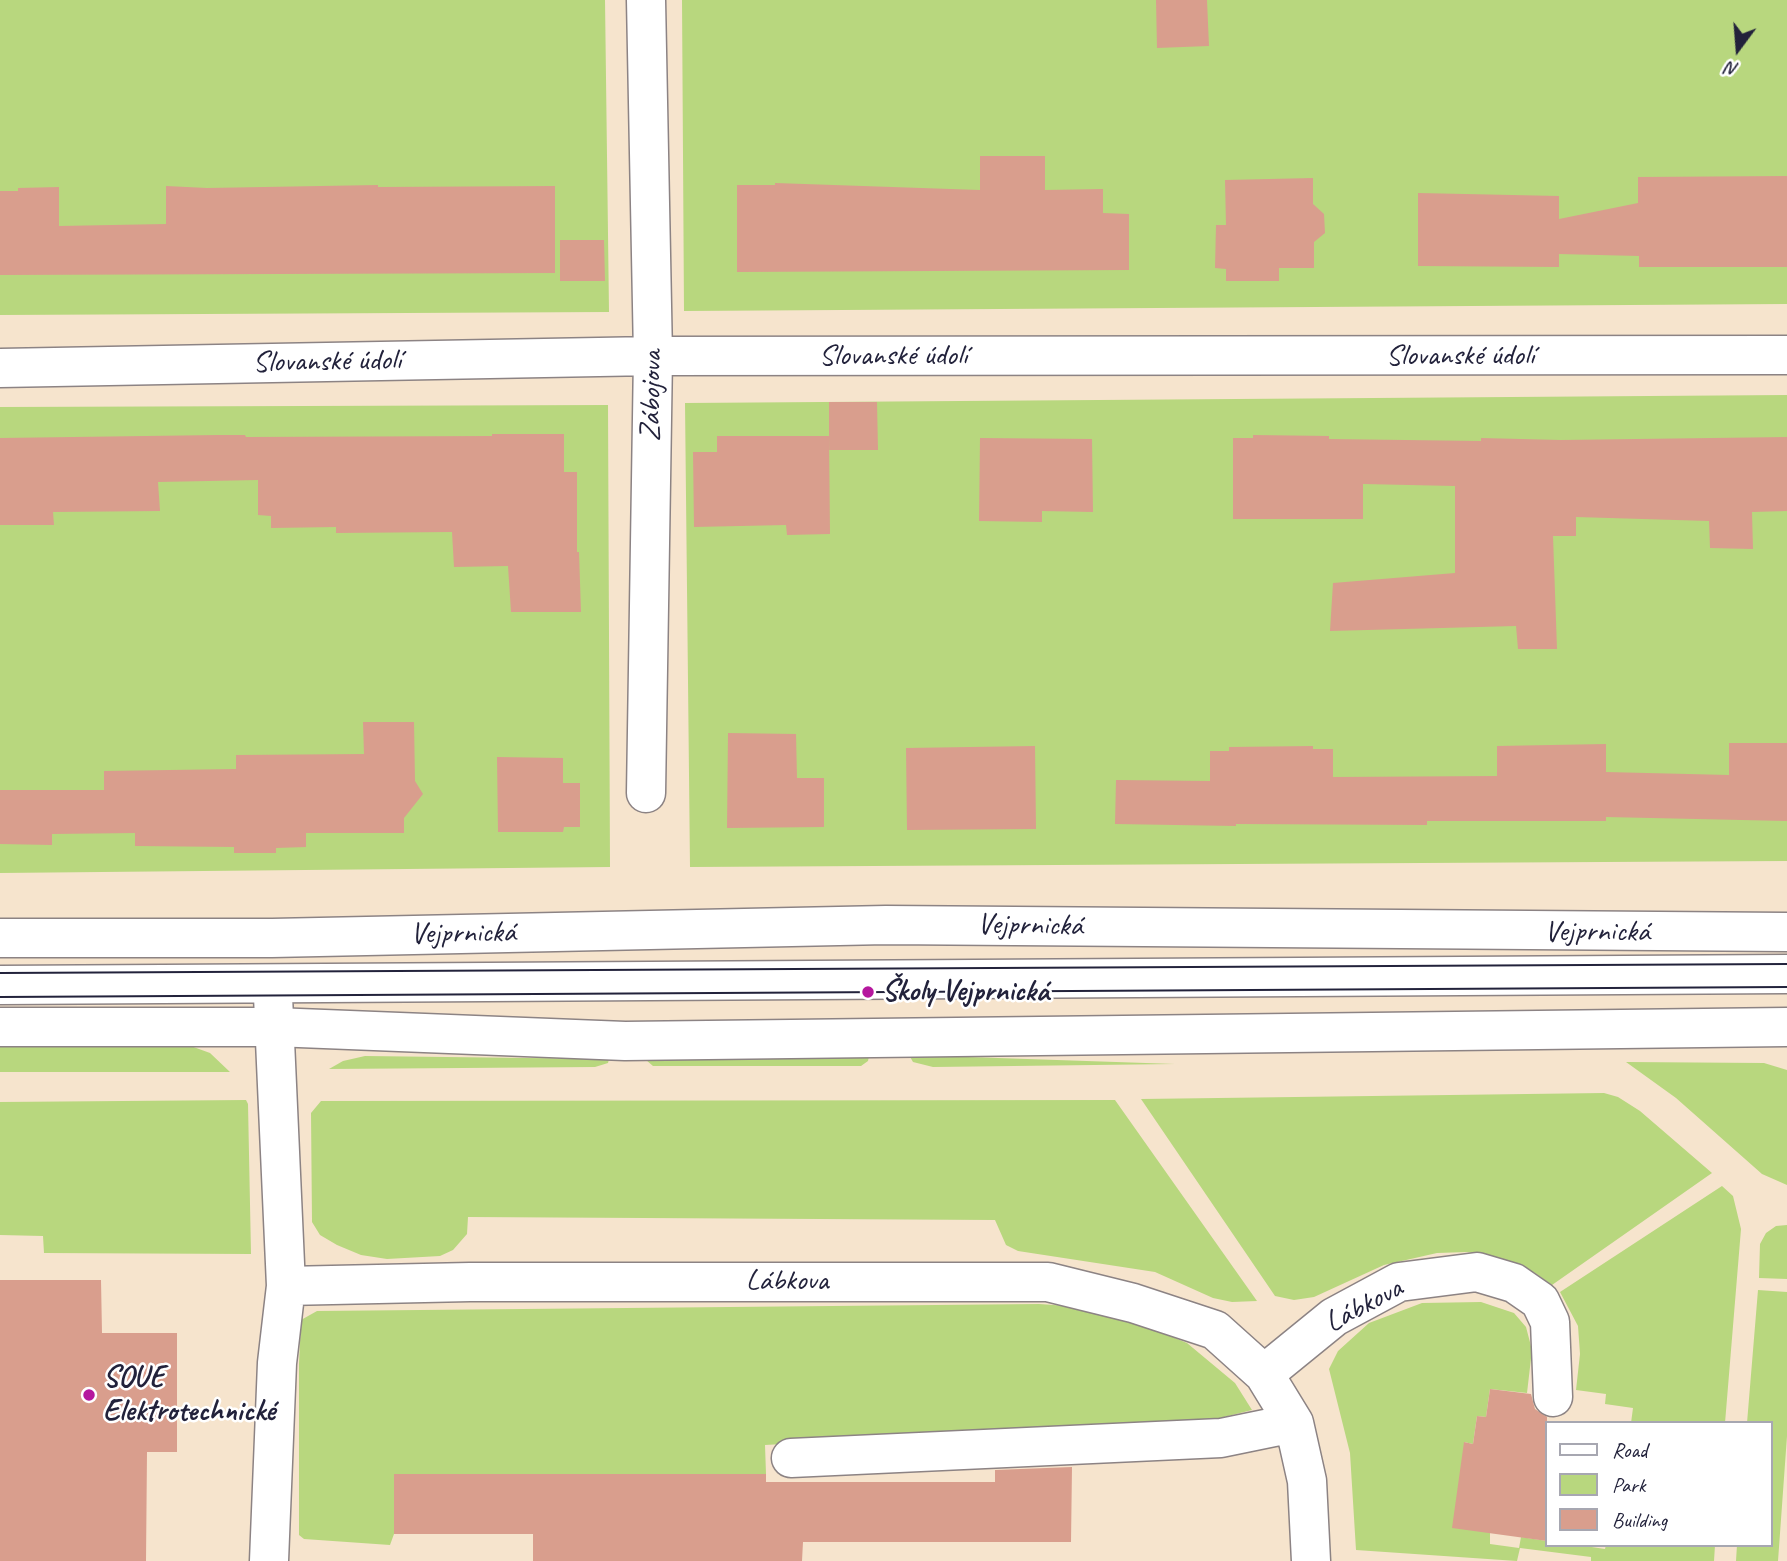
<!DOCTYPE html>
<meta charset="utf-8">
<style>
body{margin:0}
#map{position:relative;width:1787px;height:1561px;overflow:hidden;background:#f6e4cd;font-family:Caveat,sans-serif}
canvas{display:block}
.legend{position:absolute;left:1545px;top:1421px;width:228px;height:126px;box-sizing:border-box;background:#fff;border:2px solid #a7a7b1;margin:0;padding:9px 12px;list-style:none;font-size:21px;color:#22223b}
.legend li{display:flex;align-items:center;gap:14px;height:35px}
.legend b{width:35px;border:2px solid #a7a7b1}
.north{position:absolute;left:1703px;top:14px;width:70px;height:70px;-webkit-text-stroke:5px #fff;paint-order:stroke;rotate:196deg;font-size:19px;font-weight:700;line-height:28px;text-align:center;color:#22223b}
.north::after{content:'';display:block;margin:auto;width:24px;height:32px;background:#22223b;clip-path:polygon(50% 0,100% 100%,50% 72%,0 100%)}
</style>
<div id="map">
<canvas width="1787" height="1561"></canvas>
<ul class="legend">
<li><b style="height:9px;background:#fff"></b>Road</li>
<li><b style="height:19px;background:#b8d77e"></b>Park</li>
<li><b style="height:19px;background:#d99e8d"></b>Building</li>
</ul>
<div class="north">N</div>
</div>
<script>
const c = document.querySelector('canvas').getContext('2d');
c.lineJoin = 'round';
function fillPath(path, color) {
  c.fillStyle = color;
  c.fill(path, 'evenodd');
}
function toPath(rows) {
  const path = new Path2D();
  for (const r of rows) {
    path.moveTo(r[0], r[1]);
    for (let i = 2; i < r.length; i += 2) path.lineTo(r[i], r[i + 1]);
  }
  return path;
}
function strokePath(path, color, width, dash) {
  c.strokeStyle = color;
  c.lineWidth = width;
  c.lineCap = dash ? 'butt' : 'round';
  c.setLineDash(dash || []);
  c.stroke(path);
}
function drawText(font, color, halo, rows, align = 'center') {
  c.font = font + ' Caveat,sans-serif';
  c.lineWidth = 5;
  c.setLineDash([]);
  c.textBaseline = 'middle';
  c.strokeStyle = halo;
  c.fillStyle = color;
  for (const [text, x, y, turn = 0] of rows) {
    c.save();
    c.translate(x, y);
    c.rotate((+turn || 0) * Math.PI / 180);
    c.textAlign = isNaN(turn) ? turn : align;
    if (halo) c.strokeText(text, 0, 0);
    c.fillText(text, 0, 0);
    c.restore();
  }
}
fillPath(toPath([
 [0,0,605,0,609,312,0,315],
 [682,0,1787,0,1787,304,684,311],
 [1787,395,1787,861,690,867,685,403],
 [608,405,610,867,0,873,0,407],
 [188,1045,210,1053,230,1072,0,1072,0,1046],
 [909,1055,1175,1064,933,1067,913,1062],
 [365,1056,609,1059,608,1063,595,1067,329,1069,343,1061],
 [869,1056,868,1061,861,1066,653,1066,646,1060],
 [1626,1062,1764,1063,1787,1070,1787,1185,1762,1174,1676,1098],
 [1604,1093,1618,1097,1640,1111,1712,1173,1552,1285,1535,1273,1495,1257,1467,1252,1437,1253,1384,1265,1314,1297,1294,1300,1275,1296,1141,1099],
 [246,1100,248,1104,251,1254,44,1253,43,1236,0,1235,0,1102],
 [1115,1100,1257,1301,1232,1302,1213,1298,1155,1272,1018,1251,1006,1245,995,1220,468,1217,467,1234,453,1250,440,1256,387,1259,361,1255,337,1245,320,1235,312,1222,311,1113,321,1101],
 [1722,1186,1733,1196,1741,1229,1725,1423,1631,1423,1633,1408,1605,1404,1606,1394,1576,1390,1580,1354,1578,1326,1560,1292],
 [1787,1225,1787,1279,1759,1278,1760,1244,1766,1233,1776,1226],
 [1758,1290,1787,1292,1787,1436,1778,1561,1736,1561,1737,1545,1771,1545,1771,1423,1747,1423],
 [1481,1302,1514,1313,1526,1327,1532,1350,1527,1393,1490,1389,1486,1417,1477,1416,1473,1444,1464,1442,1490,1533,1490,1544,1519,1548,1521,1537,1547,1541,1547,1545,1578,1545,1605,1549,1606,1545,1715,1545,1714,1561,1591,1561,1591,1557,1520,1548,1517,1561,1356,1550,1350,1453,1329,1369,1338,1351,1369,1323,1422,1303],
 [1039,1304,1083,1307,1129,1319,1187,1343,1235,1383,1252,1410,1212,1420,765,1445,766,1474,394,1474,394,1534,390,1545,304,1539,299,1535,299,1364,301,1320,317,1311]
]), '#b8d77e');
fillPath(toPath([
 [1156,0,1207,0,1209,46,1157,48],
 [980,156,1045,156,1045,190,1103,189,1103,213,1129,214,1129,270,737,272,737,185,775,185,775,183,980,190],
 [1787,176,1787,267,1639,267,1639,256,1559,254,1559,267,1418,266,1418,193,1559,196,1559,219,1638,203,1638,177],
 [1313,178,1313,204,1324,214,1325,233,1314,242,1314,268,1279,268,1279,281,1226,281,1226,269,1215,268,1216,225,1226,225,1225,180],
 [378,185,378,187,555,186,555,273,0,275,0,191,18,191,18,188,59,187,59,226,166,224,166,186,207,188],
 [560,240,604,240,605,281,560,281],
 [829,402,877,402,878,450,829,450],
 [492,434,564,434,564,472,577,472,577,552,579,552,581,612,511,612,508,566,454,567,452,532,336,533,336,527,271,528,271,516,258,515,258,480,158,482,160,511,53,512,54,525,0,525,0,438,219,435,245,435,246,437,492,436],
 [1253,435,1329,436,1329,439,1481,441,1481,438,1561,440,1787,437,1787,511,1752,512,1753,549,1710,548,1709,521,1576,517,1576,536,1553,536,1557,649,1518,649,1516,626,1330,631,1333,583,1455,573,1455,486,1363,484,1363,519,1233,519,1233,438,1253,438],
 [717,436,829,436,830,534,787,535,786,525,694,527,693,452,717,452],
 [980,438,1092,439,1093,512,1042,511,1042,522,979,521],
 [363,722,414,722,415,781,423,794,404,818,404,833,306,833,306,847,276,848,276,853,234,853,234,847,135,846,135,833,52,834,52,845,0,844,0,790,104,790,104,771,236,769,236,755,364,754],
 [728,733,796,734,797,778,824,778,824,827,727,828],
 [1729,743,1787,743,1787,821,1606,817,1606,821,1427,821,1427,825,1236,824,1236,826,1115,824,1116,780,1210,781,1210,751,1229,751,1229,747,1313,746,1313,749,1333,749,1333,777,1497,776,1497,746,1606,744,1606,772,1729,775],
 [1035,746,1036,829,907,830,906,748],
 [497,757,563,758,563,783,580,783,580,827,564,827,563,832,498,832],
 [0,1280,101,1280,102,1333,177,1333,177,1452,147,1452,146,1561,0,1561],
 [1490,1389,1531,1394,1535,1409,1547,1417,1547,1541,1452,1528,1464,1442,1473,1444,1477,1416,1486,1417],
 [1072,1467,1071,1542,803,1542,802,1561,533,1561,533,1534,394,1534,394,1474,766,1474,766,1482,995,1482,995,1470]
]), '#d99e8d');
const minor = toPath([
 [646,0,653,356,646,793],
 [0,368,653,356,1787,355],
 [0,985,1787,974],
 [286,1286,470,1282,1048,1282,1133,1303,1215,1330,1264,1374,1294,1423,1307,1481,1311,1561],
 [1264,1374,1334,1317,1399,1282,1477,1272,1514,1283,1540,1301,1550,1322,1553,1397],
 [791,1458,1221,1438,1294,1423],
 [269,1561,277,1363,286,1286,273,996]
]);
const major = toPath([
 [0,938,272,938,886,925,1787,932],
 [0,1027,274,1027,625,1041,1787,1027]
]);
strokePath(minor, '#8c8384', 41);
strokePath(major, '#8c8384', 41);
strokePath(minor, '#fff', 38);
strokePath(major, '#fff', 38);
strokePath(toPath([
 [0,973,1787,964],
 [0,997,1787,987]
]), '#22223b', 2);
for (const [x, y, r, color] of [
 [868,992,7,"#b5179e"],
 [89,1395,7,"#b5179e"]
]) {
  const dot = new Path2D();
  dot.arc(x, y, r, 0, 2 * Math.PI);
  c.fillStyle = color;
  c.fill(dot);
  strokePath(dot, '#fff', 2.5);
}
drawText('30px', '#22223b', '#fff', [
 ["Slovanské údolí",893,356],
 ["Slovanské údolí",1460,356],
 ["Slovanské údolí",327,362,-1],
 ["Zábojova",652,396,-89],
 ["Vejprnická",1030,926,1],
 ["Vejprnická",1597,932],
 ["Vejprnická",463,934,-1],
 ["Lábkova",787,1281],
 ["Lábkova",1364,1306,-28]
]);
drawText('bold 30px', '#22223b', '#fff', [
 ["Školy Vejprnická",882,992],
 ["SOUE",103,1378],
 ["Elektrotechnické",103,1412]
], 'left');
</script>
